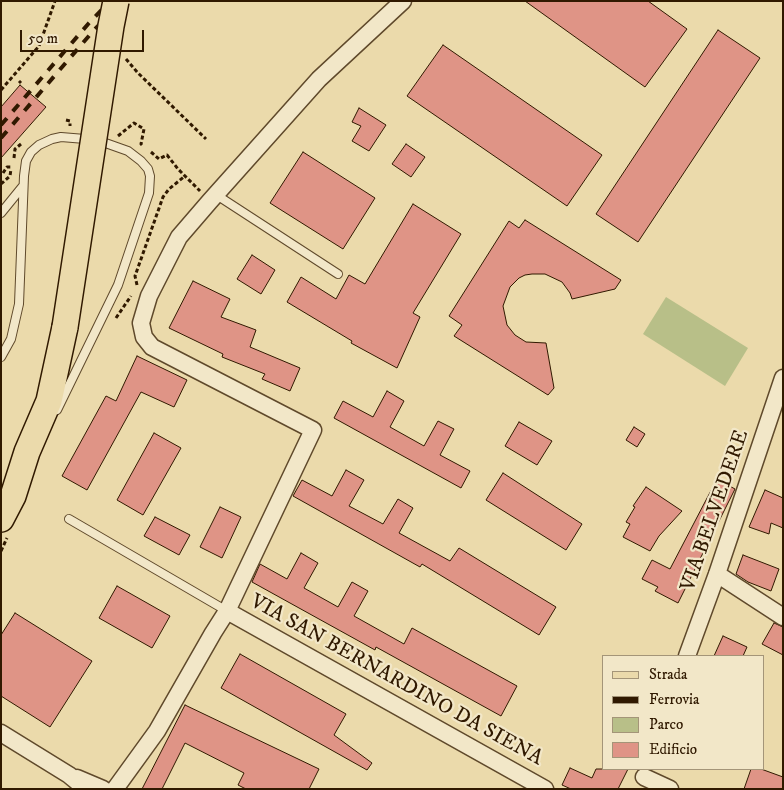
<!DOCTYPE html>
<style>
body{margin:0}
#map{position:relative;width:784px;height:790px;overflow:hidden;background:#ebdaab;font-family:"IM FELL DW Pica",serif}
canvas{display:block}
.frame{position:absolute;inset:0;border:2px solid #301900;pointer-events:none}
.legend{position:absolute;left:602px;top:655px;width:162px;height:115px;box-sizing:border-box;background:#f2e7c8;border:1px solid #a49578;margin:0;padding:6px 9px;list-style:none;font-size:15px;color:#301900}
.legend li{display:flex;align-items:center;gap:10px;height:25px}
.legend b{width:25px;border:1px solid #a49578}
.scale{position:absolute;left:20px;top:30px;width:124px;height:22px;box-sizing:border-box;border:2px solid #301900;border-top:0;padding-left:6px;font-size:15px;line-height:18px;white-space:nowrap;color:#301900;-webkit-text-stroke:4px #f2e7c8;paint-order:stroke}
</style>
<div id="map">
<canvas width="784" height="790"></canvas>
<div class="frame"></div>
<ul class="legend">
<li><b style="height:6px;background:#ebdaab"></b>Strada</li>
<li><b style="height:6px;background:#301900"></b>Ferrovia</li>
<li><b style="height:14px;background:#b8bf88"></b>Parco</li>
<li><b style="height:14px;background:#df9486"></b>Edificio</li>
</ul>
<div class="scale">50 m</div>
</div>
<script>
const c = document.querySelector('canvas').getContext('2d');
c.lineJoin = 'round';
function fillPath(path, color) {
  c.fillStyle = color;
  c.fill(path, 'evenodd');
}
function toPath(rows) {
  const path = new Path2D();
  for (const r of rows) {
    path.moveTo(r[0], r[1]);
    for (let i = 2; i < r.length; i += 2) path.lineTo(r[i], r[i + 1]);
  }
  return path;
}
function strokePath(path, color, width, dash) {
  c.strokeStyle = color;
  c.lineWidth = width;
  c.lineCap = dash ? 'butt' : 'round';
  c.setLineDash(dash || []);
  c.stroke(path);
}
function drawText(font, color, halo, rows, align = 'center') {
  c.font = font + ' "IM FELL DW Pica",serif';
  c.lineWidth = 4.5;
  c.setLineDash([]);
  c.textBaseline = 'middle';
  c.strokeStyle = halo;
  c.fillStyle = color;
  for (const [text, x, y, turn = 0] of rows) {
    c.save();
    c.translate(x, y);
    c.rotate((+turn || 0) * Math.PI / 180);
    c.textAlign = isNaN(turn) ? turn : align;
    if (halo) c.strokeText(text, 0, 0);
    c.fillText(text, 0, 0);
    c.restore();
  }
}
fillPath(toPath([
 [666,297,748,348,725,386,643,334]
]), '#b8bf88');
const building = toPath([
 [525,1,648,1,687,29,645,87,525,1],
 [718,30,760,58,638,242,596,214,718,30],
 [443,45,602,155,567,206,407,96,443,45],
 [20,85,46,107,1,158,1,107,20,85],
 [359,108,386,125,369,151,352,141,361,126,352,122,359,108],
 [406,144,425,157,411,177,392,164,406,144],
 [303,152,375,198,343,249,270,203,303,152],
 [413,204,461,234,413,313,420,317,397,368,351,343,352,341,287,302,301,277,336,299,349,275,365,284,413,204],
 [525,220,621,280,615,289,572,299,570,293,562,282,545,274,532,274,525,275,519,278,510,287,503,306,507,325,515,335,526,342,546,343,554,388,548,395,454,336,462,325,449,316,509,221,519,228,525,220],
 [252,255,275,270,261,294,237,279,252,255],
 [193,281,230,299,221,317,256,330,250,347,300,368,290,391,262,379,265,374,222,357,223,354,169,328,193,281],
 [137,356,187,380,174,407,141,392,87,490,62,476,106,396,116,401,137,356],
 [387,391,404,401,390,427,424,446,438,421,454,429,440,455,470,471,461,488,334,418,343,401,373,417,387,391],
 [519,422,552,441,537,465,505,446,519,422],
 [634,427,645,434,637,447,626,440,634,427],
 [154,433,181,448,143,515,117,500,154,433],
 [346,470,364,480,349,506,383,524,398,499,413,508,399,533,450,561,459,548,556,607,539,635,422,564,420,567,293,496,302,480,332,496,346,470],
 [503,473,582,524,566,550,486,500,503,473],
 [717,479,735,489,678,603,655,591,658,587,642,579,652,560,670,569,717,479],
 [646,487,682,511,659,536,650,551,623,537,630,524,626,522,635,507,633,506,646,487],
 [765,490,783,498,783,528,771,523,769,534,749,527,765,490],
 [220,507,241,517,222,558,200,547,220,507],
 [155,517,190,535,179,555,144,536,155,517],
 [301,553,318,563,304,588,338,607,352,582,368,591,354,616,404,644,412,628,517,686,501,716,376,647,375,650,252,582,260,564,287,579,301,553],
 [743,555,779,569,771,591,748,582,736,574,743,555],
 [117,586,170,616,152,648,99,618,117,586],
 [15,613,92,661,50,727,1,696,1,635,15,613],
 [774,623,783,627,783,655,762,644,774,623],
 [723,636,747,647,743,656,714,656,723,636],
 [240,654,346,714,334,735,372,763,367,770,221,688,240,654],
 [185,705,319,769,309,789,246,789,238,785,244,773,185,743,162,789,142,789,185,705],
 [570,768,592,778,596,769,628,769,618,789,571,789,562,785,570,768],
 [751,769,761,769,783,777,783,789,744,789,751,769]
]);
fillPath(building, '#df9486');
strokePath(building, '#301900', 1);
const lane = toPath([
 [215,194,338,274],
 [1,213,23,186],
 [1,357,11,339,19,304,24,176,26,161,31,152,39,145,52,139,61,137,97,140,128,151,141,161,148,169,150,176,149,193,118,285,57,410],
 [69,519,227,611]
]);
const street = toPath([
 [717,574,783,617],
 [227,611,545,789],
 [687,656,717,574,783,378],
 [1,733,69,775,86,789],
 [644,777,670,789],
 [77,778,103,789],
 [115,789,157,731,213,633,227,611,313,430,152,347,144,337,141,323,149,296,179,237,210,201,319,79,403,1]
]);
const primary = toPath([
 [1,519,13,496,27,452,49,401,65,327]
]);
strokePath(lane, '#5f492b', 10);
strokePath(street, '#5f492b', 19);
strokePath(primary, '#301900', 28);
strokePath(toPath([
 [126,59,138,73,206,139],
 [19,81,21,83],
 [1,90,39,46,55,1],
 [66,120,70,121,70,126],
 [118,136,134,123,144,129,141,144,142,145],
 [151,152,159,159,167,155,178,169,200,191],
 [14,158,15,149,21,144],
 [3,173,7,167,12,167],
 [1,184,10,176,11,169],
 [137,285,135,276,163,197,169,189,185,176],
 [116,318,131,296],
 [1,551,7,538]
]), '#301900', 3, [4, 2.5]);
strokePath(lane, '#f2e7c8', 8);
strokePath(street, '#f2e7c8', 16);
strokePath(primary, '#ebdaab', 25);
strokePath(toPath([
 [1,125,89,23,110,1],
 [1,138,94,30,123,1]
]), '#301900', 4, [9, 9]);
const primaryBridge = toPath([
 [65,327,111,26,116,1]
]);
strokePath(primaryBridge, '#301900', 28, []);
strokePath(primaryBridge, '#ebdaab', 25);
drawText('21px', '#301900', '#f2e7c8', [
 ["VIA BELVEDERE",716,511,-71],
 ["VIA SAN BERNARDINO DA SIENA",396,681,29]
]);
</script>
